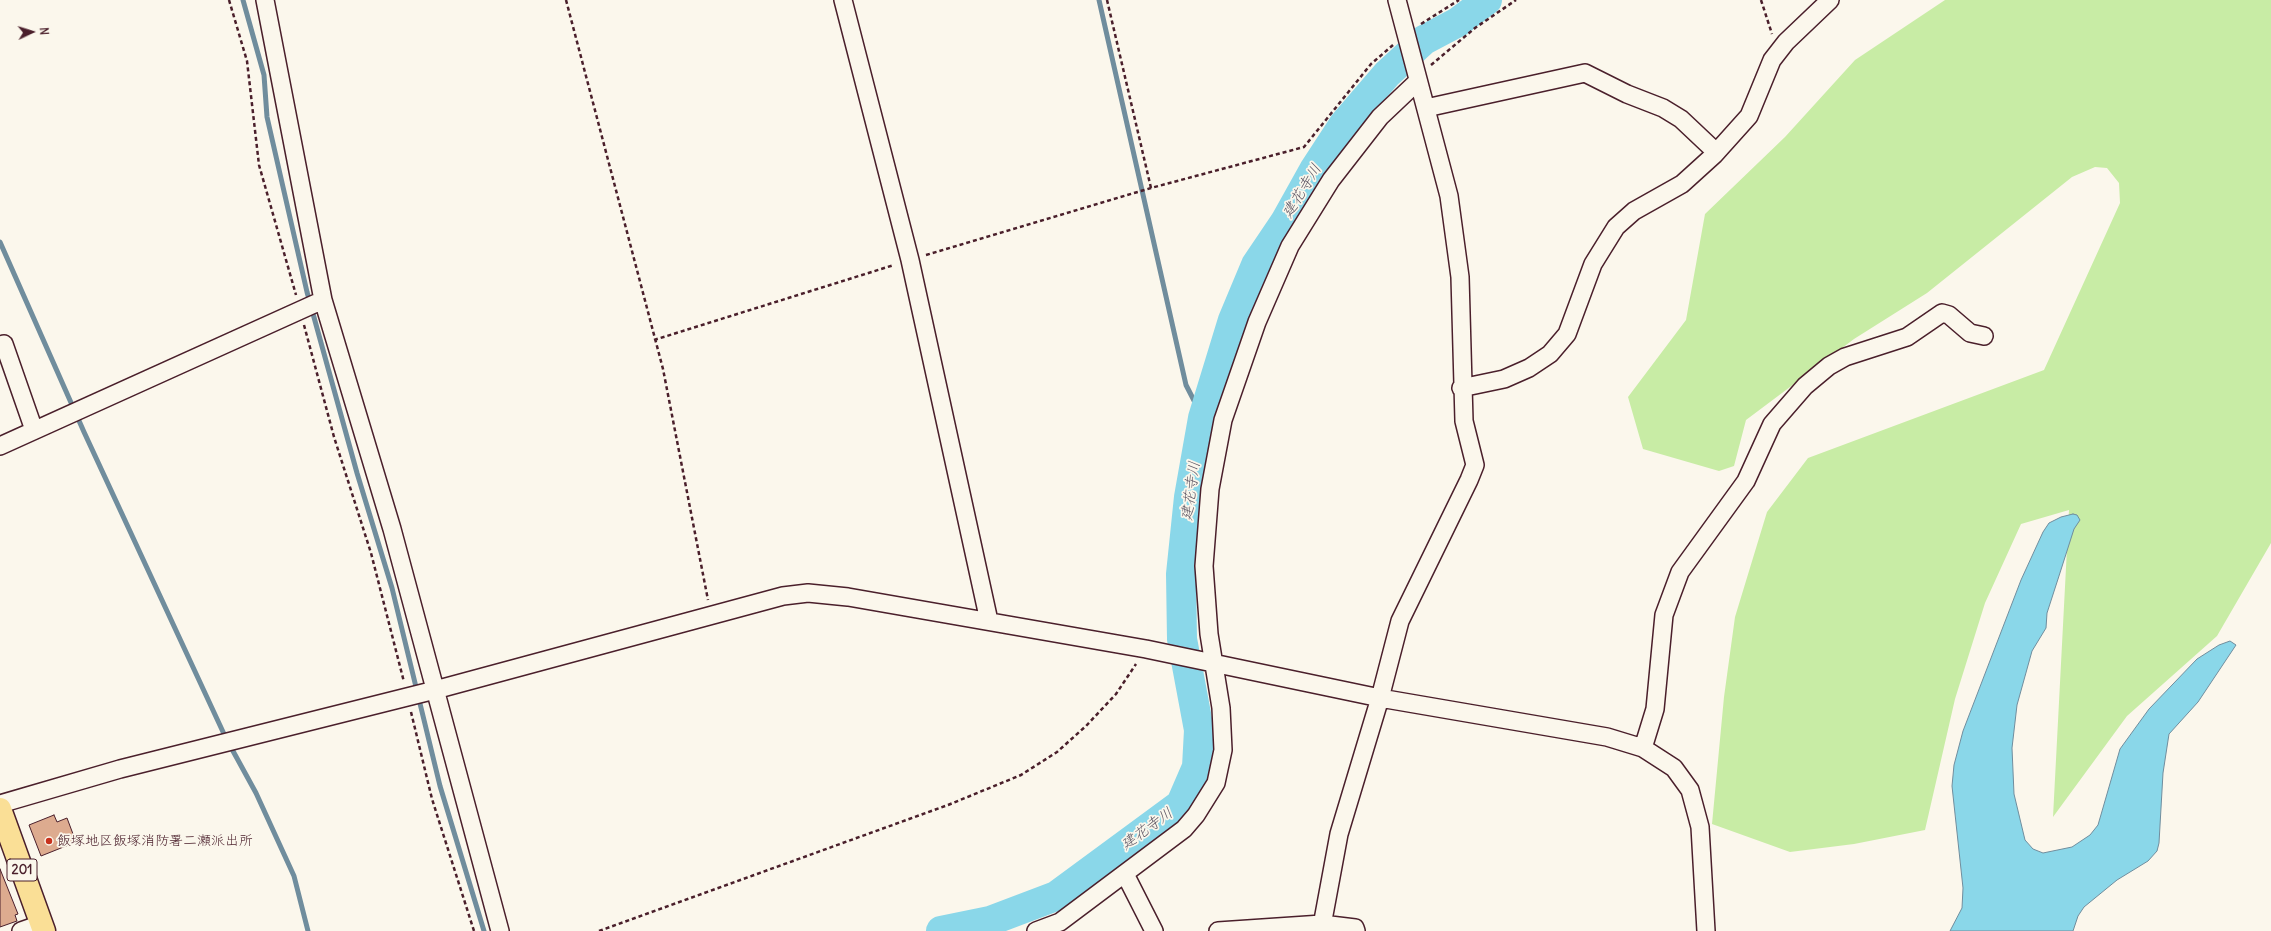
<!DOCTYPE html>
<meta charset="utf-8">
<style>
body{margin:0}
#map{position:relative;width:2271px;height:931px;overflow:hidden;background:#fbf7ec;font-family:Delius,sans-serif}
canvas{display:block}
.north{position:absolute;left:12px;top:12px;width:40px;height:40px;-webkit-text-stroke:3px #fbf7ec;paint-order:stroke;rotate:86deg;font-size:11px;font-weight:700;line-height:16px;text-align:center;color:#4a1f2b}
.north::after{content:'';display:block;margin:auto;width:14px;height:18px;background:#4a1f2b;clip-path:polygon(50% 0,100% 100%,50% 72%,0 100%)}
</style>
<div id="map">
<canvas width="2271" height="931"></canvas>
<div class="north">N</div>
</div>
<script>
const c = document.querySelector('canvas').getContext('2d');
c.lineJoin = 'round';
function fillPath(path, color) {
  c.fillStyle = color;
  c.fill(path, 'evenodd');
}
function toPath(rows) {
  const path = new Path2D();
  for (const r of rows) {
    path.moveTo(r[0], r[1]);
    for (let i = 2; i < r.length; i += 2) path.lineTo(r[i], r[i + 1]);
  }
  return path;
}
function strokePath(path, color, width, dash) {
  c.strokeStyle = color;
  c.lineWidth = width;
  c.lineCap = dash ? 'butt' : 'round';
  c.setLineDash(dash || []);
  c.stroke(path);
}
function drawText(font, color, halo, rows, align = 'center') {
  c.font = font + ' Delius,"Klee One",sans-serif';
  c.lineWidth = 3.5;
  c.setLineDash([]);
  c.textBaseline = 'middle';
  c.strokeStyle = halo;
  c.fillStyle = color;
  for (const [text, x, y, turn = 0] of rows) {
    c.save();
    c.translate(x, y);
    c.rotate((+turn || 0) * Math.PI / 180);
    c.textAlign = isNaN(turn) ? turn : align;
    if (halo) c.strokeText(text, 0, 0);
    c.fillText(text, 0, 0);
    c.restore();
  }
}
fillPath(toPath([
 [1945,0,2271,0,2271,543,2217,636,2127,716,2053,817,2069,510,2021,524,1985,603,1955,699,1925,830,1854,844,1790,852,1712,824,1724,697,1735,617,1767,512,1808,458,2044,370,2120,203,2119,183,2107,168,2095,167,2072,177,1927,293,1854,339,1746,420,1734,466,1719,471,1643,449,1628,397,1686,320,1705,214,1785,137,1855,60]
]), '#c8eca5');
const water = toPath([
 [2073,514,2077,515,2080,520,2074,529,2058,579,2047,613,2046,628,2032,651,2017,705,2012,748,2014,794,2025,840,2033,849,2043,853,2072,847,2090,835,2098,825,2120,749,2149,709,2197,659,2219,645,2230,641,2236,645,2198,702,2169,734,2163,773,2159,843,2157,851,2148,861,2117,880,2084,907,2078,916,2073,931,1950,931,1962,908,1963,888,1952,786,1954,765,1963,731,2021,580,2043,532,2049,523,2061,517,2073,514]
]);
fillPath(water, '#8ad7e9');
strokePath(water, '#708d9d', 1);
strokePath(toPath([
 [243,0,264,75,267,117,307,292,357,473,392,588,440,786,484,931],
 [1099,0,1186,385,1203,418],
 [0,242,84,432,224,734],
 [233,751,256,793,294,876,308,931]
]), '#708d9d', 5);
strokePath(toPath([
 [941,931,990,921,1056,896,1181,804,1197,767,1199,730,1182,639,1181,574,1189,497,1203,418,1233,320,1256,265,1285,222,1314,170,1344,124,1387,74,1424,40,1458,22,1487,0]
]), '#8ad7e9', 30);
const building = toPath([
 [54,815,57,822,67,818,76,842,41,856,29,825,54,815],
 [0,869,18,914,15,915,17,921,0,927,0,869]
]);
fillPath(building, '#ddab8f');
strokePath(building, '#4a1f2b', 1);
const minor = toPath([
 [265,0,323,300,392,529,500,931],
 [843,0,910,260,989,621],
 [1426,108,1585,73,1627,94,1663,108,1681,119,1716,152],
 [0,345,4,344,34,430],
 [1461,388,1504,379,1529,368,1550,354,1567,334,1593,264,1616,227,1634,211,1682,184,1714,155,1749,116,1772,60,1786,42,1830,0],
 [0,446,323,300],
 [1643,748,1655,709,1664,615,1680,572,1746,481,1772,424,1805,386,1829,366,1845,357,1907,337,1942,313,1949,315,1970,333,1984,336],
 [0,804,120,769,435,690,783,596,808,593,848,597,1146,649,1380,698,1607,737,1643,748,1674,768,1690,790,1700,827,1706,931],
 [1125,874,1154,931],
 [21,931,41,924],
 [1036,931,1060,922,1184,829,1196,815,1216,783,1223,750,1221,708,1209,634,1204,566,1210,489,1223,420,1257,322,1290,246,1331,180,1380,117,1418,81],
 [1218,931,1322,924,1355,928,1356,931],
 [1321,931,1339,834,1380,698,1400,621,1469,480,1475,465,1464,421,1460,277,1449,196,1397,0]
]);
const highway = toPath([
 [0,809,44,931]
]);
strokePath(minor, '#4a1f2b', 20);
strokePath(highway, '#4a1f2b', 25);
strokePath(toPath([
 [229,0,247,61,259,165,296,295],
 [566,0,663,369,708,600],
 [1107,0,1151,188],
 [1761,0,1772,34],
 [1421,24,1459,0],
 [1431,65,1475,28,1516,0],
 [926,255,1151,188,1304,147,1371,64,1393,45],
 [304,325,334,437,371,553,404,682],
 [654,340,894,265],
 [411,712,432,799,474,931],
 [599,931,948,805,1021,775,1057,752,1086,726,1116,694,1136,664]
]), '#4a1f2b', 2.5, [4, 3]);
strokePath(minor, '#fbf7ec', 17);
strokePath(highway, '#fadf96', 22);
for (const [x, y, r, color] of [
 [49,841,4,"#c8321e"]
]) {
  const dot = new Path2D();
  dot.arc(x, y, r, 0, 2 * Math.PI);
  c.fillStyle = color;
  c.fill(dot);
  strokePath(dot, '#fbf7ec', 1.5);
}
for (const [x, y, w] of [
 [22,870,30]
]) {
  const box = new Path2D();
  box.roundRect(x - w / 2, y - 11, w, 22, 3);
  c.fillStyle = '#fbf7ec';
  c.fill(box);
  strokePath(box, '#4a1f2b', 1);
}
drawText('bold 13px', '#4a1f2b', null, [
 ["201",22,870]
]);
drawText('14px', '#4a1f2b', '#fbf7ec', [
 ["飯塚地区飯塚消防署二瀬派出所",57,841]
], 'left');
drawText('italic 15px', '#5d5664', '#fbf7ec', [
 ["建花寺川",1302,191,-58],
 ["建花寺川",1191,491,-82],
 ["建花寺川",1147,829,-36]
]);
</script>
